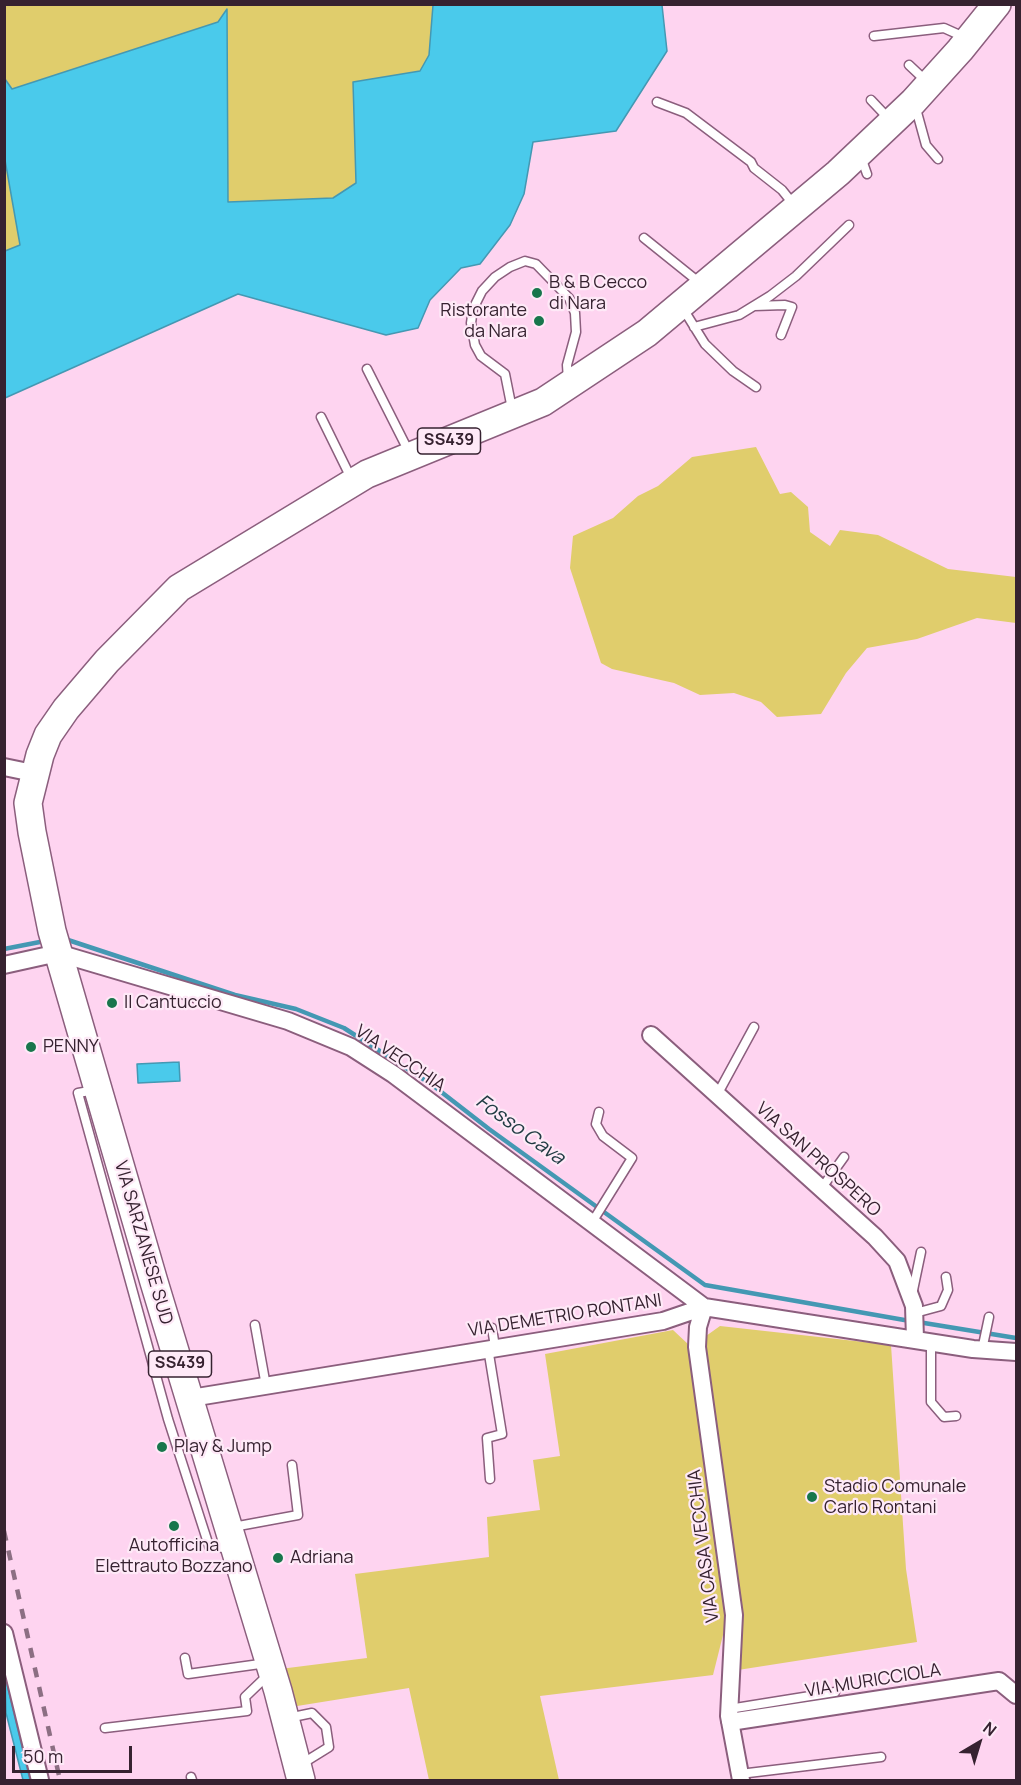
<!DOCTYPE html>
<style>
body{margin:0}
#map{position:relative;width:1021px;height:1785px;overflow:hidden;background:#fed4f0;font-family:Manrope,sans-serif}
canvas{display:block}
.frame{position:absolute;inset:0;border:6px solid #362230;pointer-events:none}
.north{position:absolute;left:949px;top:1713px;width:60px;height:60px;-webkit-text-stroke:4px #fee9f7;paint-order:stroke;rotate:38deg;font-size:16px;font-weight:700;line-height:24px;text-align:center;color:#362230}
.north::after{content:'';display:block;margin:auto;width:21px;height:27px;background:#362230;clip-path:polygon(50% 0,100% 100%,50% 72%,0 100%)}
.scale{position:absolute;left:12px;top:1746px;width:120px;height:27px;box-sizing:border-box;border:3px solid #362230;border-top:0;padding-left:8px;font-size:18px;line-height:21px;white-space:nowrap;color:#362230;-webkit-text-stroke:4px #fee9f7;paint-order:stroke}
</style>
<div id="map">
<canvas width="1021" height="1785"></canvas>
<div class="frame"></div>
<div class="north">N</div>
<div class="scale">50 m</div>
</div>
<script>
const c = document.querySelector('canvas').getContext('2d');
c.lineJoin = 'round';
function fillPath(path, color) {
  c.fillStyle = color;
  c.fill(path, 'evenodd');
}
function toPath(rows) {
  const path = new Path2D();
  for (const r of rows) {
    path.moveTo(r[0], r[1]);
    for (let i = 2; i < r.length; i += 2) path.lineTo(r[i], r[i + 1]);
  }
  return path;
}
function strokePath(path, color, width, dash) {
  c.strokeStyle = color;
  c.lineWidth = width;
  c.lineCap = dash ? 'butt' : 'round';
  c.setLineDash(dash || []);
  c.stroke(path);
}
function drawText(font, color, halo, rows, align = 'center') {
  c.font = font + ' Manrope,sans-serif';
  c.lineWidth = 4.5;
  c.setLineDash([]);
  c.textBaseline = 'middle';
  c.strokeStyle = halo;
  c.fillStyle = color;
  for (const [text, x, y, turn = 0] of rows) {
    c.save();
    c.translate(x, y);
    c.rotate((+turn || 0) * Math.PI / 180);
    c.textAlign = isNaN(turn) ? turn : align;
    if (halo) c.strokeText(text, 0, 0);
    c.fillText(text, 0, 0);
    c.restore();
  }
}
fillPath(toPath([
 [4,5,662,5,667,51,616,131,533,142,524,194,510,225,480,264,461,268,430,300,418,328,386,335,238,294,5,398],
 [756,447,780,494,791,492,808,507,810,532,830,546,840,530,878,535,948,569,1016,577,1016,623,977,618,917,639,867,648,846,673,821,714,777,717,761,702,734,693,700,695,674,683,612,669,601,663,570,568,573,536,613,518,638,496,658,486,692,457],
 [720,1326,891,1345,906,1569,917,1642,738,1670,704,1343,706,1336],
 [673,1330,689,1345,728,1615,713,1675,540,1696,559,1780,429,1780,409,1688,291,1707,280,1669,367,1658,355,1574,489,1557,487,1517,540,1510,533,1460,560,1456,545,1354]
]), '#e0cd6c');
const water = toPath([
 [433,5,662,5,667,51,616,131,533,142,524,194,510,225,480,264,461,268,430,300,418,328,386,335,238,294,5,398,5,251,20,245,5,160,5,79,12,89,218,22,227,9,228,202,333,198,356,183,353,82,420,71,429,55,433,5],
 [179,1062,180,1081,138,1083,137,1064,179,1062],
 [5,1676,11,1701,30,1780,23,1780,6,1713,5,1676]
]);
fillPath(water, '#4acaeb');
strokePath(water, '#4498b3', 1.5);
strokePath(toPath([
 [65,939,235,995,296,1009,344,1028,431,1084,489,1129,705,1285,910,1321],
 [4,949,45,941],
 [918,1322,1016,1338]
]), '#4498b3', 4.5);
const lane = toPath([
 [874,36,944,28,964,37],
 [909,65,926,81],
 [871,100,889,119],
 [657,102,686,113,751,162,754,168,782,190,794,205],
 [915,105,926,145,938,159],
 [861,157,867,174],
 [644,238,700,283],
 [754,306,785,305,792,307,781,335],
 [682,307,705,344,733,371,756,387],
 [694,327,739,315,770,296,796,276,849,225],
 [367,369,410,454],
 [512,409,505,374,481,356,475,345,471,323,473,309,482,291,495,277,510,267,525,261,536,264,569,298,575,313,576,332,567,365,568,380],
 [321,417,351,478],
 [95,1090,78,1093,168,1419,209,1546,231,1549],
 [717,1095,754,1027],
 [821,1189,844,1157],
 [591,1224,632,1158,603,1136,596,1124,599,1112],
 [912,1295,921,1252],
 [915,1313,941,1306,948,1290,946,1277],
 [255,1325,266,1386],
 [492,1328,495,1347],
 [931,1342,931,1402,944,1417,956,1416],
 [488,1348,502,1434,487,1438,490,1479],
 [982,1350,989,1317],
 [233,1527,298,1515,292,1465],
 [185,1658,188,1674,267,1663],
 [729,1709,835,1692],
 [288,1718,312,1713,326,1727,329,1747,300,1765],
 [105,1728,247,1711,245,1697,268,1675],
 [740,1774,881,1757],
 [191,1777,192,1780]
]);
const street = toPath([
 [4,767,33,773],
 [4,965,58,953,288,1021,351,1047,393,1074,704,1307,698,1327,697,1347,734,1615,729,1716,741,1780],
 [651,1035,875,1237,897,1261,914,1306,915,1339],
 [191,1398,663,1321,704,1307,973,1349,1016,1352],
 [4,1633,40,1780],
 [730,1722,999,1681,1016,1695]
]);
const primary = toPath([
 [301,1780,278,1691,154,1282,52,931,32,832,28,803,40,755,48,735,66,709,107,661,179,588,367,474,543,402,647,333,838,173,913,102,960,50,997,4]
]);
strokePath(lane, '#8b5e7d', 11);
strokePath(street, '#8b5e7d', 20);
strokePath(primary, '#8b5e7d', 30);
strokePath(lane, '#fff', 8);
strokePath(street, '#fff', 16);
strokePath(primary, '#fff', 27);
strokePath(toPath([
 [4,1531,60,1780]
]), '#8c6f83', 4.5, [10, 10]);
for (const [x, y, r, color] of [
 [537,293,6,"#18764c"],
 [539,321,6,"#18764c"],
 [112,1003,6,"#18764c"],
 [31,1047,6,"#18764c"],
 [162,1447,6,"#18764c"],
 [812,1497,6,"#18764c"],
 [174,1526,6,"#18764c"],
 [278,1558,6,"#18764c"]
]) {
  const dot = new Path2D();
  dot.arc(x, y, r, 0, 2 * Math.PI);
  c.fillStyle = color;
  c.fill(dot);
  strokePath(dot, '#fee9f7', 2);
}
for (const [x, y, w] of [
 [449,441,63],
 [180,1364,63]
]) {
  const box = new Path2D();
  box.roundRect(x - w / 2, y - 13, w, 26, 4.5);
  c.fillStyle = '#fee9f7';
  c.fill(box);
  strokePath(box, '#362230', 1.5);
}
drawText('bold 16px', '#362230', null, [
 ["SS439",449,441],
 ["SS439",180,1364]
]);
drawText('18px', '#362230', '#fee9f7', [
 ["B & B Cecco",549,283],
 ["di Nara",549,304],
 ["Ristorante",527,311,"right"],
 ["da Nara",527,332,"right"],
 ["Il Cantuccio",124,1003],
 ["PENNY",43,1047],
 ["Play & Jump",174,1447],
 ["Stadio Comunale",824,1487],
 ["Carlo Rontani",824,1508],
 ["Autofficina",174,1546,"center"],
 ["Elettrauto Bozzano",174,1567,"center"],
 ["Adriana",290,1558]
], 'left');
drawText('18px', '#362230', '#fee9f7', [
 ["VIA VECCHIA",400,1059,34],
 ["VIA SAN PROSPERO",818,1160,42],
 ["VIA SARZANESE SUD",143,1243,74],
 ["VIA DEMETRIO RONTANI",565,1316,-9],
 ["VIA CASA VECCHIA",704,1546,-97],
 ["VIA MURICCIOLA",873,1681,-9]
]);
drawText('italic 20px', '#203b43', '#fee9f7', [
 ["Fosso Cava",520,1130,36]
]);
</script>
